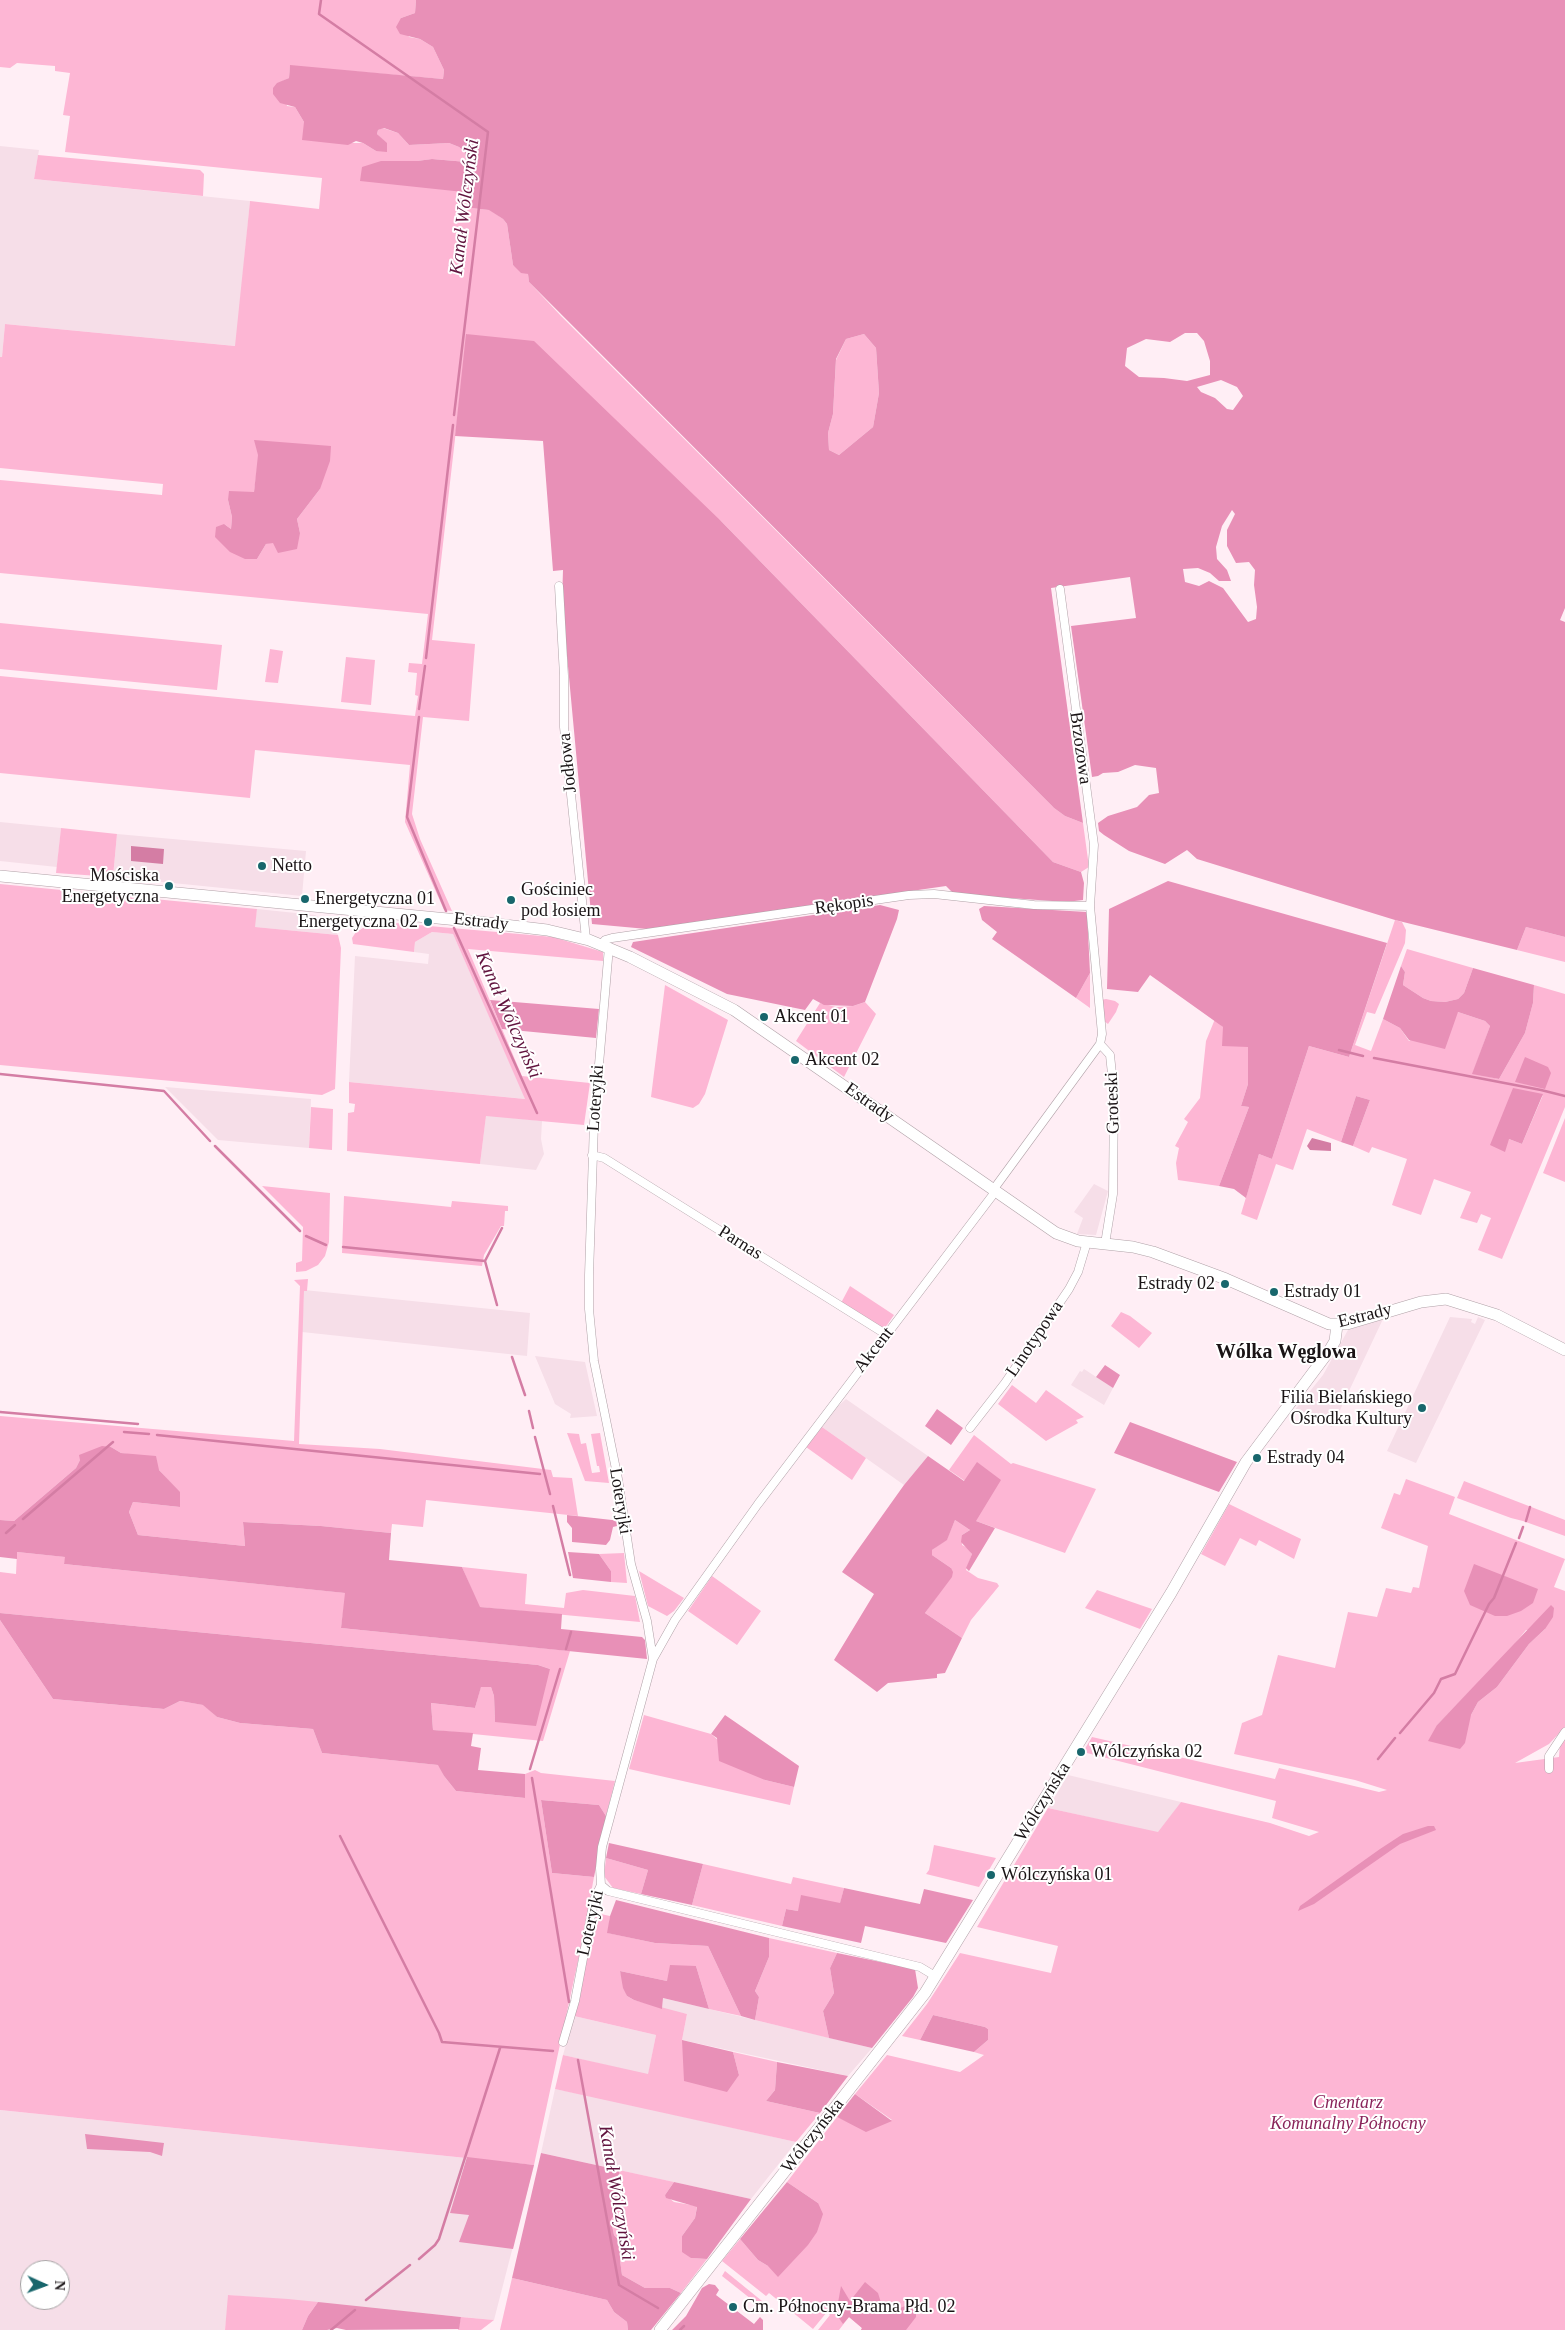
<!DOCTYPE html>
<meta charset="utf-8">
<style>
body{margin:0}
#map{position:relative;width:1565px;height:2330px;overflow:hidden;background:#ffeef5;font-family:"Times New Roman",serif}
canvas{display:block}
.north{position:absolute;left:20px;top:2260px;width:50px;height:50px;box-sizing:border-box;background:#fff;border:1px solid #a3a1a2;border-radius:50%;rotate:92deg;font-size:14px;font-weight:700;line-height:20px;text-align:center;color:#1a1416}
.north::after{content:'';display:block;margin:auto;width:18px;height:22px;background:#18666c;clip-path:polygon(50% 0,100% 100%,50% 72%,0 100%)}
</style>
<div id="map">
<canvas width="1565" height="2330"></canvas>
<div class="north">N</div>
</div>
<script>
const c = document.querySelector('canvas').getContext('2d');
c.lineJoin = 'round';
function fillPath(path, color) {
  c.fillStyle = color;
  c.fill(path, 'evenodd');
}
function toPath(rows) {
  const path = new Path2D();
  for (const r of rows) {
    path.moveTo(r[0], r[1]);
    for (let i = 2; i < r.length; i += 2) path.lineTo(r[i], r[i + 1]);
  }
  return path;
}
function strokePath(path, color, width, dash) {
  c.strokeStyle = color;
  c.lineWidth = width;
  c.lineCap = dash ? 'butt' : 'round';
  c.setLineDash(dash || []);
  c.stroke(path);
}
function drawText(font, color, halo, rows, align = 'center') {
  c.font = font + ' "Times New Roman",serif';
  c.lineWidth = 4;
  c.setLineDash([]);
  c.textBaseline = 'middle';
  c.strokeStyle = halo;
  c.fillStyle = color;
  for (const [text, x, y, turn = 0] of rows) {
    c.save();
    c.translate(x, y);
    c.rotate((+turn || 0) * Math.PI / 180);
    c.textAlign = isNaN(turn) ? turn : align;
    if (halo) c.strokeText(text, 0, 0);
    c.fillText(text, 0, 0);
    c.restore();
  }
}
fillPath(toPath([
 [0,146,39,150,34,179,250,201,236,346,5,324,2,357,0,357],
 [0,822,61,828,57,867,0,861],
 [117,834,306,851,302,896,113,877],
 [257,909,315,915,332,926,338,935,254,927],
 [432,932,453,934,526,1099,349,1082,355,956,428,964,429,954,414,952,415,942],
 [165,1087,311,1099,309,1148,218,1140],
 [486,1115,542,1121,541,1139,544,1154,536,1170,480,1164],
 [1094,1184,1108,1191,1096,1235,1077,1234,1083,1218,1074,1212],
 [304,1290,530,1313,527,1356,302,1332],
 [1450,1317,1472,1319,1471,1322,1475,1324,1478,1317,1485,1320,1416,1463,1387,1451],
 [1383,1319,1332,1427,1294,1411,1323,1375,1348,1330],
 [535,1356,585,1362,597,1416,570,1418,571,1414,555,1404],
 [1084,1369,1113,1388,1104,1405,1071,1385,1080,1371,1082,1372],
 [846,1399,928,1456,904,1485,822,1427,836,1408],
 [1068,1775,1181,1802,1159,1833,1048,1808],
 [663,1998,755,2020,872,2048,848,2076,682,2040,687,2014,662,2009],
 [574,2016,656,2035,648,2075,563,2055],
 [555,2089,591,2096,796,2142,751,2199,541,2153],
 [0,2110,534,2165,494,2320,229,2295,225,2330,0,2330],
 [30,2270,60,2270,60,2300,30,2300]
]), '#f6dee8');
fillPath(toPath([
 [0,0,416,0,415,13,401,18,409,37,420,39,433,47,444,70,443,79,290,66,289,78,281,82,287,106,295,107,304,122,351,143,363,143,376,151,383,140,377,134,378,130,383,128,398,133,409,145,449,143,459,147,464,151,467,162,432,159,417,161,381,161,473,193,471,208,490,210,503,219,507,224,513,265,528,274,529,282,561,316,1054,808,1065,816,1083,823,1089,867,1081,872,1053,862,722,522,467,334,432,640,475,644,469,721,423,717,412,814,420,839,452,911,444,910,405,822,410,765,255,750,250,798,0,773,0,676,415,716,418,696,415,695,417,673,408,672,409,663,422,664,428,614,0,573,0,480,162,495,163,484,0,468,0,357,2,357,5,324,235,346,250,201,319,209,322,178,65,152,70,116,63,115,70,73,55,71,55,66,17,63,10,68,0,67],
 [259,455,320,489,297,519,300,533,266,544,257,559,224,524,231,529,232,517,228,500,254,492],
 [38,155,200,170,204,174,203,196,34,179],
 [864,334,876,348,879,393,873,427,839,455,829,450,828,433,833,414,836,360,846,339],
 [0,623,222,645,217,690,0,669],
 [270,649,283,651,278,683,265,682],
 [346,657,375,660,371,705,341,702],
 [61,828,117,834,113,877,56,873],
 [0,884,257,909,255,927,338,935,341,948,335,1089,322,1095,0,1065],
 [1395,920,1402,922,1406,930,1405,943,1375,1014,1367,1012,1355,1045,1371,1051,1383,1019,1400,1028,1409,1041,1458,1012,1485,1021,1490,1026,1473,1073,1499,1079,1525,1033,1533,1003,1534,985,1565,994,1565,1107,1502,1259,1478,1250,1491,1218,1481,1214,1477,1223,1460,1218,1471,1192,1434,1179,1421,1215,1392,1205,1407,1159,1372,1147,1369,1153,1353,1146,1370,1100,1356,1096,1341,1142,1307,1129,1293,1170,1276,1164,1257,1220,1241,1214,1259,1154,1272,1159,1309,1046,1349,1057],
 [1543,1095,1522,1144,1509,1139],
 [373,921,553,937,603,952,603,961,468,949,522,1076,590,1083,584,1125,486,1116,480,1164,347,1151,348,1113,354,1112,355,1104,349,1103,349,1082,525,1099,453,934,432,932,415,942,414,952,353,944,352,938,358,929,360,930],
 [1526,927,1565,937,1565,962,1517,950],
 [1407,949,1473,968,1464,993,1458,999,1445,1002,1431,1001,1423,998,1403,985,1405,972,1401,966],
 [1090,973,1090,1008,1076,998],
 [665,985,728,1020,705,1094,699,1104,693,1108,651,1097],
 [1106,999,1115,1001,1119,1004,1116,1012,1108,1024,1104,1021,1101,1000],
 [865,1002,876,1014,844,1077,796,1041,820,1003,836,1007,853,1006],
 [1215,1019,1223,1027,1223,1034,1248,1046,1249,1068,1248,1084,1241,1106,1249,1107,1219,1186,1178,1180,1176,1163,1179,1148,1175,1146,1188,1122,1184,1119,1200,1098,1206,1041],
 [311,1107,333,1109,332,1150,309,1148],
 [1565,1118,1565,1182,1543,1173],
 [262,1186,330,1193,329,1242,325,1256,318,1265,306,1271,296,1272,296,1263,302,1261,303,1227],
 [344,1196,451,1207,452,1201,508,1206,508,1211,505,1211,504,1226,501,1226,484,1255,482,1266,342,1253],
 [308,1279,307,1291,304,1291,299,1444,380,1449,551,1470,553,1477,572,1478,578,1516,426,1500,423,1527,392,1524,391,1533,321,1526,243,1522,245,1546,138,1535,129,1512,133,1502,180,1507,179,1492,159,1470,134,1455,121,1453,111,1447,80,1460,76,1468,14,1521,0,1520,0,1416,294,1441,300,1286,294,1280],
 [850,1286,894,1315,885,1328,882,1328,841,1303],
 [1121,1312,1130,1316,1152,1333,1139,1348,1111,1326],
 [1012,1385,1036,1403,1046,1390,1084,1417,1076,1420,1078,1423,1046,1441,998,1404],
 [822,1427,866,1458,852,1480,806,1447],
 [600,1433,609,1483,585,1481,567,1433,579,1434,581,1444,586,1443,592,1473,600,1472,599,1466,597,1466,591,1434],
 [974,1435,1011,1464,1013,1463,1096,1489,1065,1553,976,1521,965,1481,949,1470],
 [1406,1479,1455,1497,1449,1514,1565,1559,1554,1587,1565,1591,1565,1727,1549,1744,1515,1763,1559,1757,1560,1743,1565,1736,1565,2330,861,2330,862,2328,849,2317,839,2330,818,2330,830,2315,827,2312,813,2329,769,2293,766,2296,722,2261,740,2239,758,2260,768,2266,818,2203,787,2182,837,2117,848,2122,892,2120,855,2094,887,2055,960,2072,984,2055,974,2052,988,2040,988,2029,985,2027,933,2015,920,2040,902,2036,927,2004,960,1953,1051,1973,1058,1946,977,1927,1048,1808,1158,1832,1181,1802,1270,1823,1309,1836,1319,1832,1272,1818,1276,1801,1083,1752,1092,1737,1275,1779,1279,1768,1379,1792,1387,1790,1355,1780,1234,1754,1242,1723,1262,1715,1278,1655,1335,1668,1348,1612,1377,1617,1386,1588,1411,1593,1413,1587,1419,1588,1428,1546,1381,1528,1394,1493,1400,1495],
 [1545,1629,1529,1644,1497,1687,1478,1702,1471,1715,1437,1725,1509,1651,1526,1630],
 [1464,1481,1565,1520,1565,1536,1523,1521,1511,1518,1457,1498],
 [1229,1504,1301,1539,1294,1559,1259,1540,1256,1546,1240,1538,1225,1566,1201,1554],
 [955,1520,970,1530,962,1535,962,1545,968,1548,972,1554,966,1570,978,1578,997,1583,999,1586,971,1620,962,1638,925,1613,937,1596,951,1568,932,1555,932,1550,947,1539],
 [17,1552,66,1557,64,1564,346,1593,341,1628,570,1651,543,1741,433,1730,431,1703,475,1708,481,1686,491,1687,494,1696,495,1722,550,1669,538,1665,0,1613,0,1572,16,1574],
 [624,1553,627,1583,611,1582,611,1571,599,1554],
 [462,1567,527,1574,525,1604,564,1608,566,1593,583,1590,635,1596,640,1622,479,1607],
 [639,1571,684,1598,674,1611,667,1616,648,1606],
 [712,1576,761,1611,737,1645,688,1611],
 [1097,1590,1152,1609,1140,1629,1085,1608],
 [0,1620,53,1699,164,1709,180,1701,204,1705,217,1717,240,1723,313,1729,322,1753,439,1765,444,1776,456,1791,525,1798,525,1774,535,1770,541,1773,615,1781,606,1816,599,1805,541,1800,552,1873,594,1877,581,1947,534,2165,0,2110],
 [644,1715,711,1734,765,1780,794,1787,790,1805,629,1769],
 [934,1845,996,1858,979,1887,926,1874,929,1870],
 [606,1858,648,1870,641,1894,613,1888,604,1876],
 [703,1864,791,1884,793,1877,844,1888,840,1904,798,1911,786,1909,782,1926,692,1905],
 [596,1913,610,1916,608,1933,655,1943,708,1946,741,2016,709,2009,696,1966,667,1981,620,1971,627,1996,634,2000,687,2014,682,2040,739,2075,733,2052,777,2062,775,2090,766,2101,820,2113,796,2142,555,2089,563,2055,648,2074,656,2035,574,2016],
 [769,1938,837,1953,830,1968,834,1993,823,2011,829,2038,755,2020,759,1997,755,1991,769,1957],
 [619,2170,674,2182,665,2195,674,2202,697,2206,695,2218,682,2236,691,2258,707,2259,681,2293,670,2288,645,2288,622,2275,620,2260,623,2248,620,2240,614,2235,611,2220,622,2203],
 [725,2271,762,2301,765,2305,751,2299,722,2276],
 [512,2278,607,2300,614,2312,627,2322,628,2330,500,2330],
 [228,2295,288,2299,318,2302,308,2316,302,2330,225,2330],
 [461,2317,494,2320,481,2330,458,2330]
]), '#fdb6d4');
fillPath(toPath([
 [416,0,1565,0,1565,608,1560,620,1565,622,1565,937,1526,927,1517,950,1395,920,1197,859,1187,850,1165,864,1129,851,1104,835,1099,831,1098,823,1108,816,1137,807,1149,795,1159,793,1156,768,1135,765,1118,772,1103,773,1098,776,1092,777,1071,626,1136,618,1130,577,1051,588,1083,823,1065,816,1054,808,529,282,528,274,521,273,513,265,507,224,503,219,489,210,471,208,473,193,360,181,362,167,381,161,417,161,432,159,467,162,464,151,459,147,449,143,409,145,398,133,384,128,378,130,377,134,387,143,387,152,376,151,363,143,356,141,348,145,302,140,304,122,295,107,280,103,273,94,273,88,277,83,289,78,290,65,443,79,444,70,433,47,420,39,400,34,396,27,401,18,415,13],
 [1185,333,1197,333,1204,341,1210,361,1210,375,1187,381,1164,378,1139,377,1125,366,1127,348,1146,339,1170,342],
 [864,334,876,348,879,393,873,427,839,455,829,450,828,433,833,414,836,359,846,339],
 [1221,380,1237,387,1243,396,1233,410,1227,409,1215,398,1201,392,1197,387],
 [1232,510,1235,514,1227,530,1227,546,1236,563,1249,562,1255,570,1254,585,1257,607,1256,619,1248,622,1223,588,1209,581,1199,586,1185,582,1183,569,1198,568,1210,573,1219,581,1231,581,1227,570,1217,559,1216,547,1222,526],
 [466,334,534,341,722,522,1053,862,1081,872,1084,883,1083,900,1066,902,954,894,946,886,647,929,592,924,562,602,563,570,553,571,543,441,455,436],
 [254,440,331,446,330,461,320,489,297,519,300,533,297,549,278,553,273,543,266,544,257,559,245,559,230,552,215,537,216,527,224,524,231,529,232,517,228,500,229,491,254,492,258,455],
 [1168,881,1387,943,1349,1057,1309,1046,1272,1159,1259,1154,1246,1198,1234,1189,1219,1186,1249,1107,1241,1106,1248,1084,1248,1047,1222,1046,1223,1027,1150,975,1138,992,1107,989,1109,909],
 [880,905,899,910,897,919,865,1002,853,1006,824,1005,813,999,805,1010,727,994,631,947,633,942],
 [984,906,1087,912,1090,973,1076,998,992,939,997,932,982,920,979,909],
 [1401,966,1405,972,1403,985,1423,998,1431,1001,1445,1002,1458,999,1464,993,1473,968,1534,985,1533,1003,1525,1033,1499,1079,1472,1074,1490,1026,1485,1021,1458,1012,1445,1049,1409,1040,1400,1028,1383,1019],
 [490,1000,599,1009,596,1038,502,1029],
 [1525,1057,1548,1067,1551,1073,1545,1089,1515,1082],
 [1513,1088,1543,1094,1522,1144,1509,1139,1505,1152,1490,1145],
 [1356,1096,1370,1100,1353,1146,1341,1142],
 [1105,1365,1120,1375,1113,1388,1096,1377],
 [937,1409,963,1428,951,1445,925,1426],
 [1130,1422,1237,1462,1219,1492,1114,1453],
 [102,1446,111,1447,121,1453,156,1456,159,1470,180,1492,180,1507,133,1502,129,1512,138,1535,245,1546,243,1522,321,1526,391,1533,389,1560,462,1567,480,1607,562,1614,561,1629,642,1637,645,1640,647,1659,341,1628,345,1593,64,1564,65,1557,17,1552,17,1559,0,1557,0,1520,14,1521,76,1468,80,1460,79,1455],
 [928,1456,964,1481,977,1462,1001,1480,976,1521,995,1528,969,1571,966,1568,972,1554,961,1542,962,1535,970,1530,955,1520,947,1540,932,1550,932,1555,951,1568,953,1572,952,1577,925,1613,962,1638,945,1673,937,1674,937,1678,888,1683,877,1692,834,1660,874,1594,842,1572,904,1485],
 [567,1515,621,1521,621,1525,613,1527,610,1540,606,1545,572,1542,572,1528,567,1522],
 [568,1552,599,1554,611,1571,611,1582,573,1578],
 [1474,1564,1538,1589,1533,1603,1521,1611,1507,1616,1495,1616,1470,1605,1464,1591],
 [1551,1605,1554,1608,1553,1617,1545,1629,1529,1644,1497,1687,1478,1702,1471,1715,1465,1743,1460,1749,1428,1741,1437,1725],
 [0,1613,538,1665,550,1669,536,1726,495,1722,494,1696,491,1687,481,1687,475,1708,431,1703,433,1730,473,1733,471,1746,481,1748,478,1770,525,1774,525,1798,456,1791,444,1776,438,1765,322,1753,313,1729,240,1723,217,1717,203,1705,180,1701,164,1709,53,1699,0,1620],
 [725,1715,799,1766,794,1787,765,1780,719,1761,717,1738,711,1734],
 [541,1800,599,1805,606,1816,594,1877,552,1873],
 [1428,1826,1434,1826,1436,1830,1400,1844,1314,1904,1298,1911,1300,1906,1380,1849,1403,1834],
 [609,1843,703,1864,692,1905,641,1894,648,1870,606,1858],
 [844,1888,920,1904,924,1889,973,1900,946,1943,865,1926,861,1943,782,1926,786,1909,798,1911,801,1895,840,1903],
 [616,1900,769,1938,769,1957,755,1991,759,1997,755,2020,741,2016,708,1946,655,1943,607,1933,610,1916],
 [837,1953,915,1969,918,1988,913,1997,872,2048,829,2038,823,2011,834,1993,830,1968],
 [670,1965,696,1966,709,2009,663,1998,662,2009,634,2000,627,1996,623,1988,620,1971,667,1981],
 [933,2015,985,2027,988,2029,988,2040,974,2052,920,2040],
 [682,2040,733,2052,739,2075,727,2092,684,2081],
 [777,2062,848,2076,820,2113,766,2101,775,2090],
 [855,2094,892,2121,866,2132,837,2117],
 [85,2134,164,2143,162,2156,150,2152,87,2149],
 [541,2153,619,2170,622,2203,611,2220,614,2235,622,2243,620,2260,622,2275,645,2288,670,2288,681,2293,651,2330,628,2330,627,2322,614,2312,607,2300,512,2278],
 [467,2157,534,2165,513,2249,459,2242,469,2215,450,2213],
 [674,2182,751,2199,707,2259,691,2258,682,2252,682,2236,695,2218,697,2207,666,2198,665,2195],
 [787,2182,818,2203,823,2214,817,2232,808,2245,778,2277,768,2266,758,2260,740,2239],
 [865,2282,878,2293,882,2306,889,2312,908,2305,916,2308,916,2317,906,2330,861,2330,862,2328,849,2317,843,2324,836,2314,841,2286,850,2301],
 [709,2284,715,2285,719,2290,716,2295,754,2324,760,2317,763,2320,763,2330,672,2330,686,2316,702,2288],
 [318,2302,461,2317,459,2329,346,2330,337,2328,327,2330,302,2330,308,2316]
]), '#e890b7');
fillPath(toPath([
 [131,846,164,849,163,864,131,861],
 [1312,1138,1331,1143,1331,1151,1310,1150,1307,1146]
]), '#d47da4');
strokePath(toPath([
 [321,0,319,14,488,132,454,415],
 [426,658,453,425],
 [419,709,425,666],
 [419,717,407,817,446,911],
 [454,928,537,1113],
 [1339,1050,1363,1056],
 [1374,1058,1541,1090,1565,1096],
 [0,1074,164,1091,210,1141],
 [215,1146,300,1231],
 [306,1236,326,1245],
 [343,1247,485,1261],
 [497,1305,485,1261,502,1228],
 [512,1357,525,1395],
 [529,1411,533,1428],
 [0,1412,138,1424],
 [124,1432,149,1434],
 [157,1435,540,1474],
 [535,1437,550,1494],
 [553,1506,570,1575],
 [23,1519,113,1442],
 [1526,1521,1530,1507],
 [6,1533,15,1525],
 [1519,1538,1523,1527],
 [566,1649,571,1632],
 [1400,1733,1434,1693,1441,1679,1455,1674,1489,1604,1494,1598,1516,1543],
 [1378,1759,1395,1738],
 [530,1769,560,1669],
 [532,1778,569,2002],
 [340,1836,439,2033,442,2042,553,2051],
 [578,2060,619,2285,658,2308],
 [419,2259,435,2245,439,2239,500,2048],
 [366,2300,410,2265],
 [331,2330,355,2310],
 [680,2330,684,2326]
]), '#d47da4', 2.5);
const street = toPath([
 [559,586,564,676,564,727,586,939],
 [601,945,605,940,612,938,909,895,934,894,1034,905,1090,906],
 [1100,1044,1110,1055,1114,1093,1113,1194,1105,1244],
 [592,1155,604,1158,887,1335],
 [970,1428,1005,1383,1069,1289,1078,1272,1087,1242],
 [653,1659,675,1620,758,1504,992,1196,996,1186,1100,1044,1102,1034,1090,906,1094,845,1060,589],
 [1549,1769,1549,1756,1565,1732],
 [601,1885,608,1891,920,1967,935,1976],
 [563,2042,575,2001,594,1900,601,1885,600,1868,602,1847,653,1659,647,1621,631,1564,618,1479,594,1361,589,1309,589,1275,594,1123,609,947]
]);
const secondary = toPath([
 [0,876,479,922,547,930,589,940,630,957,734,1010,1056,1233,1078,1241,1133,1247,1153,1252,1226,1279,1329,1324,1347,1324,1421,1302,1446,1299,1497,1315,1565,1350],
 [660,2330,925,1993,1171,1593,1246,1462,1329,1351,1335,1341,1337,1325]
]);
strokePath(street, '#b0a1a7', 9);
strokePath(secondary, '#b0a1a7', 12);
strokePath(street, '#fff', 8);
strokePath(secondary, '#fff', 11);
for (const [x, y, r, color] of [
 [262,866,5,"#18666c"],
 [169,886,5,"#18666c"],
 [305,899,5,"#18666c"],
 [511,900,5,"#18666c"],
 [428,922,5,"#18666c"],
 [764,1017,5,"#18666c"],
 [795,1060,5,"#18666c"],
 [1225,1284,5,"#18666c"],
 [1274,1292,5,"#18666c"],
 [1422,1408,5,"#18666c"],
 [1257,1458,5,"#18666c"],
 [1081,1752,5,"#18666c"],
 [991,1875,5,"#18666c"],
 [733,2307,5,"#18666c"]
]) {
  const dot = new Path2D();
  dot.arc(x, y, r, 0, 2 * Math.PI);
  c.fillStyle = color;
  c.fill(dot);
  strokePath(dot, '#fff', 2);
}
drawText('18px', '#1a1416', '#fff', [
 ["Brzozowa",1080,748,82],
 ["Jodłowa",568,763,-96],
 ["Rękopis",844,905,-8],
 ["Estrady",481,922,6],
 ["Loteryjki",596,1098,-86],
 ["Estrady",869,1103,35],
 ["Groteski",1113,1103,-92],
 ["Parnas",740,1243,32],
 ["Estrady",1365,1316,-14],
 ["Linotypowa",1035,1339,-56],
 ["Akcent",874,1350,-52],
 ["Loteryjki",620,1501,81],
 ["Wólczyńska",1043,1802,-58],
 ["Loteryjki",591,1923,-77],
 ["Wólczyńska",813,2136,-52]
]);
drawText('18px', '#1a1416', '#fff', [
 ["Netto",272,866],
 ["Mościska",159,876,"right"],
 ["Energetyczna",159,897,"right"],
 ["Gościniec",521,890],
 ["pod łosiem",521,911],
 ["Energetyczna 01",315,899],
 ["Energetyczna 02",418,922,"right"],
 ["Akcent 01",774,1017],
 ["Akcent 02",805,1060],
 ["Estrady 02",1215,1284,"right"],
 ["Estrady 01",1284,1292],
 ["Filia Bielańskiego",1412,1398,"right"],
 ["Ośrodka Kultury",1412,1419,"right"],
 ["Estrady 04",1267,1458],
 ["Wólczyńska 02",1091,1752],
 ["Wólczyńska 01",1001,1875],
 ["Cm. Północny-Brama Płd. 02",743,2307]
], 'left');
drawText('italic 18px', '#8a255b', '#fff', [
 ["Cmentarz",1348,2103],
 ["Komunalny Północny",1348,2124]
]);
drawText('italic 19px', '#61133e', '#fff', [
 ["Kanał Wólczyński",465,207,-83],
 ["Kanał Wólczyński",508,1015,66],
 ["Kanał Wólczyński",616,2193,80]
]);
drawText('bold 20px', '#1a1416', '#fff', [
 ["Wólka Węglowa",1286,1353]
]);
</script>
